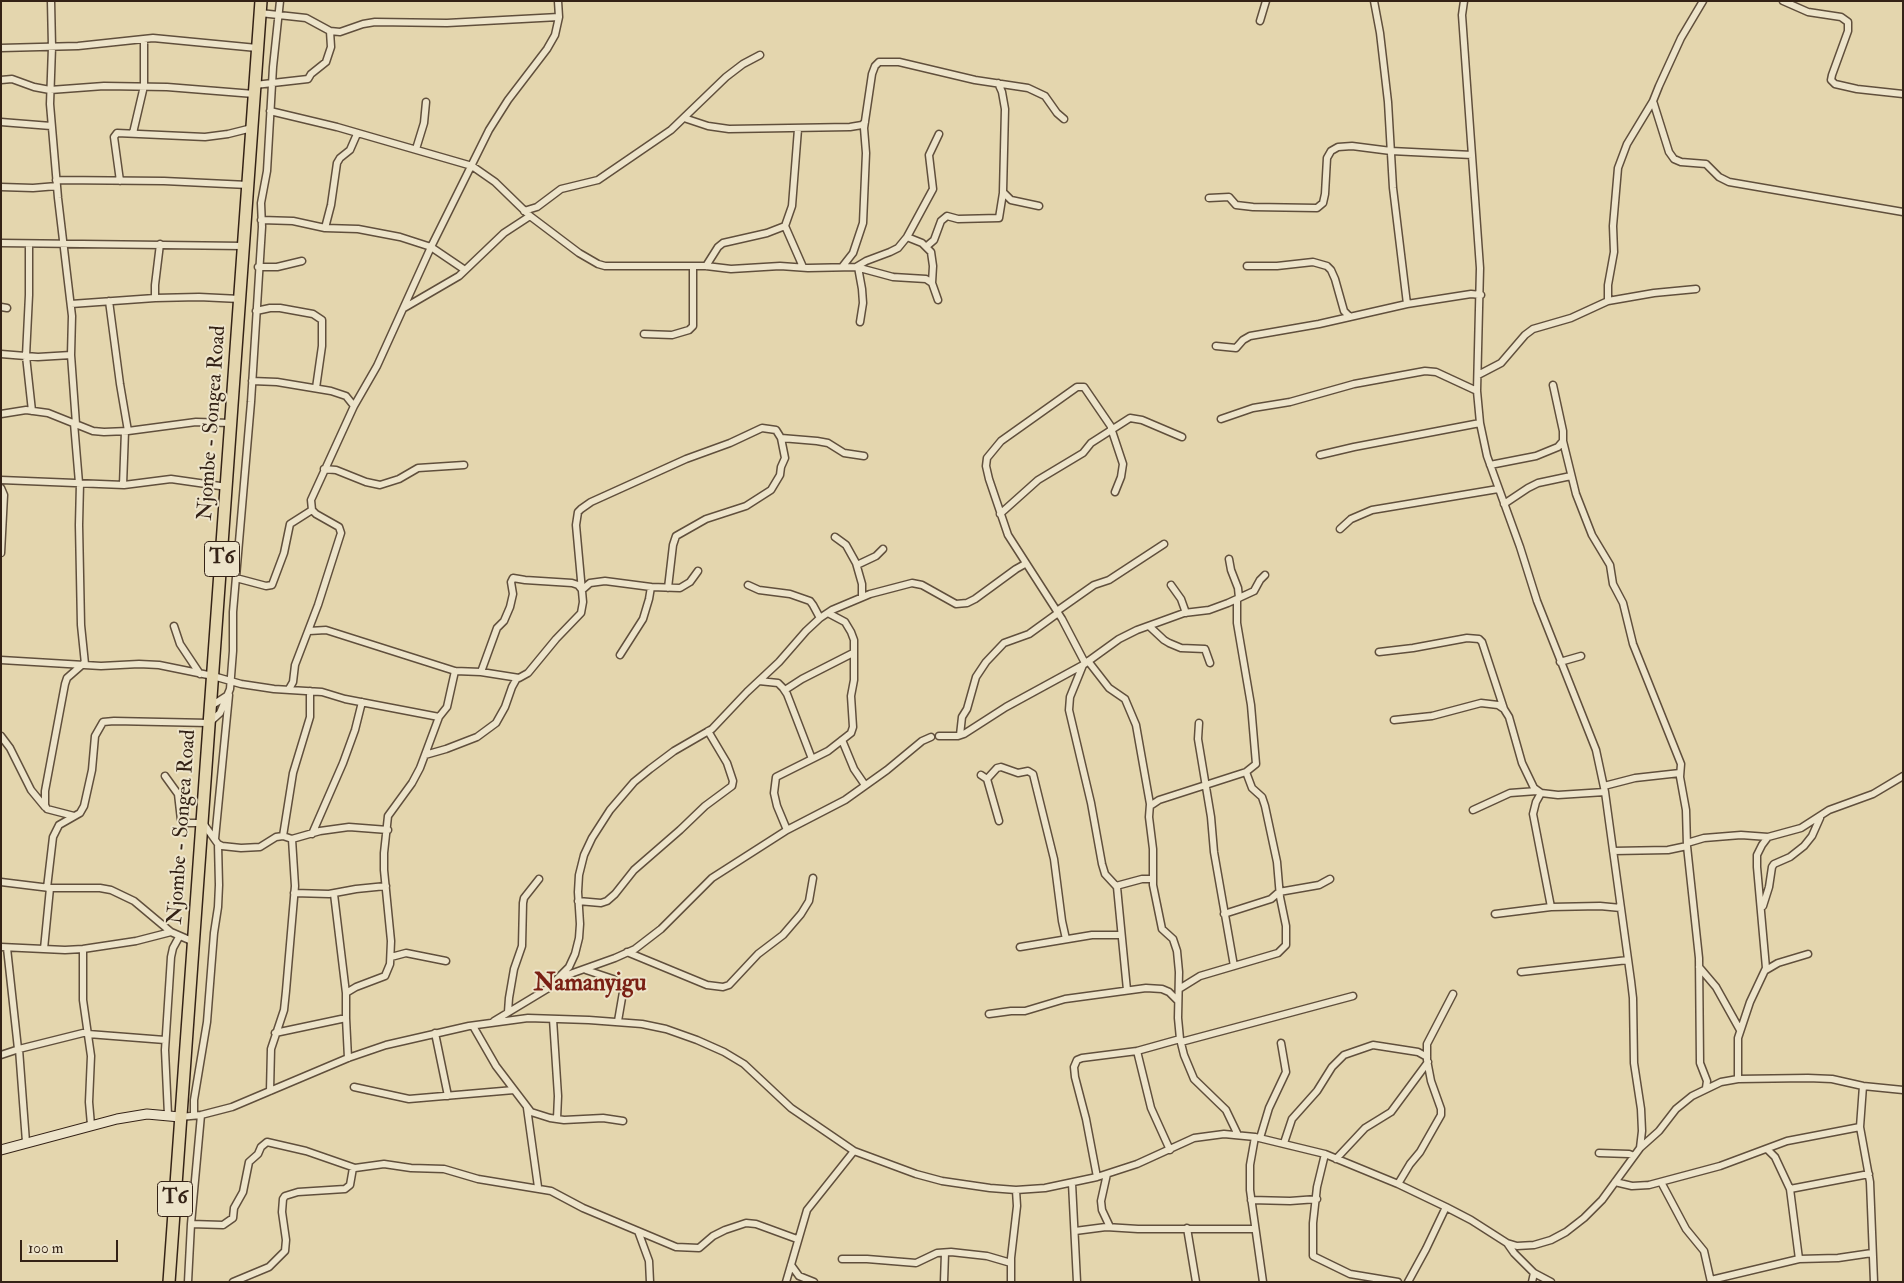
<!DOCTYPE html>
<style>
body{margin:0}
#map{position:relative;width:1904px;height:1283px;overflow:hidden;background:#e4d6ae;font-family:"IM FELL Double Pica",serif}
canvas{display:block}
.frame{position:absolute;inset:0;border:2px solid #342216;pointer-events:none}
.scale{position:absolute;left:20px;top:1240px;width:98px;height:22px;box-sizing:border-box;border:2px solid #342216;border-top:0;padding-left:6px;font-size:15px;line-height:18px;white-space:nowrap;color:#342216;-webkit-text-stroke:4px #ede4ca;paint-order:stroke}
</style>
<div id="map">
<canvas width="1904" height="1283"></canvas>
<div class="frame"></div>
<div class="scale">100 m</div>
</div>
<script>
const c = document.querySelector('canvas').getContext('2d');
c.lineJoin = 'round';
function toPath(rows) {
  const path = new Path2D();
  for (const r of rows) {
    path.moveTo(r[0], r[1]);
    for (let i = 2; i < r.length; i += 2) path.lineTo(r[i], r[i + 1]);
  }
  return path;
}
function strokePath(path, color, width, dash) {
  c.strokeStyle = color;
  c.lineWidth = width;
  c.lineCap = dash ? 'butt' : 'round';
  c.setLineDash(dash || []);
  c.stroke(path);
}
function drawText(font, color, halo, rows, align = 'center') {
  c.font = font + ' "IM FELL Double Pica",serif';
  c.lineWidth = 4;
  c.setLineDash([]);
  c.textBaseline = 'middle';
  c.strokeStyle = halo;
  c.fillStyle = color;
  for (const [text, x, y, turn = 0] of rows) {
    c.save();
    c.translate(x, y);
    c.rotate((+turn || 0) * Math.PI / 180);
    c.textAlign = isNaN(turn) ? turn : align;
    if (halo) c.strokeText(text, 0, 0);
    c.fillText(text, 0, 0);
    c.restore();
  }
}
const street = toPath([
 [51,1,52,47,50,104,58,198,72,316,71,355,76,424],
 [1374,1,1380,33,1388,102,1393,188,1407,304],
 [1464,1,1462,15,1480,268,1477,391,1480,423,1487,456,1520,547,1537,601,1596,750,1605,792,1631,981,1633,998,1634,1063,1641,1109,1642,1131,1640,1148,1602,1200,1584,1218,1566,1232,1551,1240,1534,1245,1517,1246,1507,1243],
 [1703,1,1681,38,1659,86,1653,101,1669,152,1674,159,1681,162,1706,164,1719,177,1729,182,1903,212],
 [1783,1,1808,12,1841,17,1848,22,1848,31,1832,75,1831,80,1835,84,1857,89,1903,94],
 [260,13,306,18,330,31,340,32,363,24,375,22,447,23,559,17],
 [1260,21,1266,1],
 [1,48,78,46,153,38,257,48],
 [1,80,12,79,34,87,50,90,104,86,167,87,254,94],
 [998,83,1002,92,1005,109,1003,192,1011,200,1039,206],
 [255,85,308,79,311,74,326,62,331,47,330,31],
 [270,111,337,127,472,166,495,182,530,216,579,253,598,264,605,266,706,266,731,269,780,266,808,268,856,267,893,277,926,279,932,283,938,300],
 [684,118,708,126,729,129,850,127,862,125,865,122],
 [1,122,51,126],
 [133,133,144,86,144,39],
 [416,149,424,123,426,102],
 [56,180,164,181,248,185],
 [120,181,114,137,117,133,205,137,228,134,252,128],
 [1,187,33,188,57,186],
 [1209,198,1229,197,1236,205,1253,207,1317,208,1323,203,1325,194,1327,158,1331,151,1338,147,1352,146,1391,151,1472,155],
 [524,211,537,207,561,189,598,180,671,130,726,77,743,64,760,55],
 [261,220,293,221,325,228,358,229,400,237,431,247,465,270],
 [785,226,803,267],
 [325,228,331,205,337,163,340,158,350,150,357,134],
 [907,237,922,243,931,252,933,266,932,283],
 [1,243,244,246],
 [29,244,29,295,26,356,32,411],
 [927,246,934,240,941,221,947,216,958,219,999,218,1003,193],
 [706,266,718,247,723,243,767,233,785,226,792,206,798,129],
 [1247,266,1277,266,1313,262,1327,266,1331,270,1335,279,1344,311,1349,316],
 [258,267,277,267,302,261],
 [842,267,853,253,863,223,866,153,864,128,872,74,875,66,879,62,899,62,975,80,1028,88,1045,96,1057,113,1064,119],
 [856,267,866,261,890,252,898,248,907,237,933,189,929,155,939,134],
 [858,267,862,289,863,303,860,322],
 [155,298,155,285,160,244],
 [109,301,120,384,128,431],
 [1608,301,1608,285,1614,252,1613,226,1618,168,1627,144,1653,101],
 [71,304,155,298,199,297,240,299],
 [1,307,7,308],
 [404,308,459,276,504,233,530,216],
 [256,311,270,308,280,308,313,314,322,320,322,346,316,388],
 [644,334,672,335,689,330,693,326,693,266],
 [1216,346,1236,348,1243,340,1250,336,1319,324,1407,304,1471,294,1481,295],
 [1,354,38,357,71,355],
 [1478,375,1501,363,1525,335,1533,329,1571,318,1608,301,1654,293,1696,289],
 [252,381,277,382,331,391,346,396,354,406],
 [1,414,26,410,48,413,93,431,104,432,128,431,196,422,231,423],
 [1221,419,1253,408,1290,402,1354,384,1425,371,1436,372,1477,391],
 [74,423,79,483],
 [1111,428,1123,464,1121,477,1115,492],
 [1563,441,1576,494,1592,535,1610,565,1613,584,1623,603,1633,644,1681,764,1680,777,1686,810,1687,846,1699,958,1700,1063,1707,1081,1706,1088],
 [1320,455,1354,447,1480,423],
 [1490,465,1536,456,1558,447,1563,441,1563,431,1553,385],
 [324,469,336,470,366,482,380,485,399,479,418,468,464,465],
 [1,480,124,485,171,479,227,487],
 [80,483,79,525,81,625,85,664],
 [123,485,125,431],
 [1,488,4,495,1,553],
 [1504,504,1528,488,1538,483,1571,476],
 [1000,514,1038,480,1083,453,1091,443,1130,418,1142,420,1182,437],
 [1340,529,1351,519,1372,510,1498,489],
 [835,537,846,545,856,563,862,584,862,597],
 [1229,559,1231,570,1238,588,1239,598],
 [857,565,876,556,883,549],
 [236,578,266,586,272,585,284,553,290,524,312,510],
 [748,585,759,590,790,594,810,601,813,605,820,618],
 [1171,585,1181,599,1186,613],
 [668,588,673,545,676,536,706,519,746,506,771,490,780,475,781,467,785,458,781,438],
 [1057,611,1094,585,1109,580,1164,544],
 [174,626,180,644,200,674],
 [1149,626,1164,640,1169,643,1181,648,1205,649,1210,663],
 [309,631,326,630,455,671,481,672,519,678,528,673,556,639,581,613,583,602,576,525,578,512,581,509,591,502,686,459,730,443,762,428,776,430,781,438,817,441,828,443,844,453,864,456],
 [1379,652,1413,648,1467,638,1479,639,1482,642,1504,709],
 [620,655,643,619,649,599,651,587],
 [1,660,101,666,139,664,159,665,213,676,241,684,274,689,322,692,345,699,439,717],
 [1088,661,1109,688,1125,699,1136,725,1150,804,1149,817,1153,849,1153,885,1162,929,1173,939,1177,951,1179,972,1178,1018,1180,1039,1184,1055,1194,1079,1226,1110,1238,1135],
 [1560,662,1581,656],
 [1085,663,1062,619,1008,535,989,479,986,466,987,458,1001,441,1077,387,1084,387,1112,428],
 [1083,665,1070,697,1069,710,1091,803,1102,864,1105,874,1117,887,1127,990],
 [481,672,497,628,504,621,510,607,513,594,511,582,513,578,525,580,572,583,578,585,582,590,590,583,605,581,651,587,680,588,690,582,698,571],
 [759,681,778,683,783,688,787,694,812,759],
 [289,689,293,682,295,665,318,605,341,533,339,527,316,514,312,510,311,500,354,406,377,366,431,247,489,130,508,100,547,49,555,35,559,17,558,1],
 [785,690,802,679,853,653],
 [211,706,228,695],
 [1394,720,1432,716,1481,703,1498,705,1504,709,1509,717,1522,763,1534,788,1541,793,1558,795,1605,792],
 [1199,723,1198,739,1211,817,1214,852,1234,966],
 [960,735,962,717,967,709,976,677,986,662,1004,643,1029,634,1058,613],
 [1,736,10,748,31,790,45,807],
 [939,736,958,736,964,734,1006,707,1083,665,1119,639,1137,630,1184,613,1209,610,1228,603,1254,591,1260,580,1265,575],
 [842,740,854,769,865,785],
 [425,755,446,749,477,737,496,723,505,707,512,687,517,678],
 [981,775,987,779,997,768,1001,767,1018,773,1028,771,1033,774,1054,859,1062,921,1066,939],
 [165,776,178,794,181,820,189,823,203,823,218,844,222,846,241,848,260,847,276,837,283,836,292,839,320,831,349,827,388,830],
 [987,779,999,821],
 [1604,786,1635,778,1680,773],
 [1541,793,1536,802,1533,814,1551,907],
 [1150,806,1159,800,1246,772,1256,764,1251,705,1237,623,1237,599],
 [1473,810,1510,793,1537,791],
 [74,816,47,809,45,805,45,791,65,684,67,678,83,664],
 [787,830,777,806,774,793,776,777,828,751,851,733,853,727,851,696,854,680,854,640,851,632,845,622,828,613],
 [312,834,343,763,355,730,362,702],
 [283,836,293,773,310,717,310,691],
 [215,839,229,695],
 [1687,843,1704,838,1741,835,1768,837],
 [1613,851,1668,850,1687,846],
 [1,882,50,888,100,888,111,890,134,901,171,932,194,942],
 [1116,886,1142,879,1152,879],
 [47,888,53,837,59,825,80,813,84,806,92,770,95,736,103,722,114,721,209,723,220,713,230,689,233,651,233,612,251,402,262,227,261,203,267,171,273,67,280,1],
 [294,893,329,894,356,889,386,886],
 [334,894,346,993],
 [578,901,601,903,607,901,615,894,634,870,680,830,705,806,732,786,733,781,727,763,708,731],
 [1763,906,1769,887,1772,867,1774,864,1790,857,1804,846,1812,836,1820,818],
 [1224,914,1271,899,1279,892,1319,885,1330,879],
 [1495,914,1551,907,1600,906,1621,908],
 [1,947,65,950,83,949,136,941,171,932],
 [1020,947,1092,935,1121,935],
 [7,948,18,1049],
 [44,949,50,888],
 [83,949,83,1000,91,1056,89,1102,91,1125],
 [627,952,707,985,723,987,729,985,758,954,783,935,801,914,809,901,813,878],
 [391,957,406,953,446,961],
 [1699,967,1716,987,1740,1030],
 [586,970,616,980,621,984,623,992,618,1021],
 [1766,970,1778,963,1808,954],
 [1521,972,1628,960],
 [559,978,615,958,635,949,661,929,712,878,787,830,845,800,887,770,922,741,931,737],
 [1179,989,1200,976,1278,953,1286,945,1286,926,1280,897,1277,862,1265,806,1262,797,1252,788,1246,772],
 [508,1012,509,998,514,969,522,946,523,903,524,898,539,879],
 [989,1014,1011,1011,1025,1011,1065,999,1146,988,1162,989,1169,992,1178,1001],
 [553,1019,558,1096,557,1119],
 [494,1021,547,989,569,967,575,954,579,938,580,924,578,892,579,875,584,855,592,838,610,810,634,782,650,769,674,751,712,729,747,692,779,662,806,631,820,618,832,610,870,594,912,583,922,585,956,604,967,603,975,599,1016,569,1025,564],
 [473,1026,496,1066,531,1112,550,1118,564,1120,603,1118,623,1121],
 [275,1033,346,1018],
 [435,1033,448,1096],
 [88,1034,165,1040],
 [1181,1042,1353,996],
 [19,1049,26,1142],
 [1137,1051,1151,1108,1170,1150],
 [1,1055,19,1049,87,1032],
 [348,1058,346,1018,346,993,356,987,385,976,390,964,391,941,384,870,384,853,388,816,412,783,420,768,439,717,447,707,455,671],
 [1738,1079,1738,1038,1750,1002,1766,968,1757,867,1757,855,1762,845,1768,837,1801,828,1829,810,1873,794,1903,776],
 [1863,1086,1860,1127,1870,1182,1874,1282],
 [354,1087,409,1099,514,1090],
 [270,1091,271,1049,284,1010,286,991,295,886,292,839],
 [527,1108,538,1187],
 [168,1115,165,1050,171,957,173,948,179,937],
 [194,1115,194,1100,207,1022,214,933,218,907,219,885,218,844],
 [180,1117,201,1115,232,1107,348,1058,386,1045,469,1026,528,1018,589,1020,642,1024,666,1029,697,1040,724,1052,744,1064,791,1108,854,1151,916,1174,942,1181,990,1188,1016,1190,1045,1188,1097,1177,1137,1164,1194,1138,1224,1134,1255,1137,1325,1154,1398,1184,1446,1207,1471,1220,1507,1243,1514,1253,1534,1273,1551,1282],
 [1255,1137,1250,1165,1250,1190,1263,1282],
 [1260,1138,1269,1108,1286,1072,1281,1043],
 [1284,1143,1292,1119,1317,1091,1332,1067,1344,1055,1373,1045,1418,1052,1427,1057],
 [1640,1148,1659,1131,1676,1109,1692,1096,1721,1082,1738,1079,1808,1078,1832,1079,1863,1086,1903,1090],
 [1767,1149,1775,1157,1790,1189,1799,1259],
 [1599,1153,1629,1154,1634,1156],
 [1325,1154,1317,1187,1313,1223,1313,1256,1350,1274,1398,1282],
 [1336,1159,1365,1128,1391,1112,1428,1062],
 [1107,1174,1101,1201,1102,1210,1110,1227],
 [1097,1177,1086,1119,1075,1077,1074,1067,1077,1060,1082,1058,1137,1051,1180,1039],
 [1615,1182,1632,1186,1649,1185,1720,1166,1787,1141,1860,1127],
 [1661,1182,1686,1229,1704,1251,1711,1282],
 [1072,1183,1077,1282],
 [1398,1184,1410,1164,1420,1152,1441,1115,1441,1109,1431,1081,1427,1060,1427,1044,1453,994],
 [1790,1189,1869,1174],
 [1251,1200,1290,1201,1317,1199],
 [191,1224,223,1225,233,1218,234,1208,243,1192,249,1162,258,1154,261,1147,267,1142,306,1151,355,1168,384,1164,411,1168,444,1169,478,1179,551,1191,583,1208,676,1247,699,1248,713,1236,725,1230,746,1223,756,1224,797,1239],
 [1187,1228,1196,1282],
 [638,1231,649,1261,650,1282],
 [1075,1231,1106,1227,1138,1229,1255,1229],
 [842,1259,867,1259,916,1263,937,1253,951,1252,987,1256,1011,1263],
 [791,1265,799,1276,814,1282],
 [1711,1280,1799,1259,1838,1258,1872,1253],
 [188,1282,191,1224,201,1115],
 [233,1282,269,1267,285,1251,286,1240,282,1212,283,1199,285,1196,298,1192,345,1189,350,1185,353,1168],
 [786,1282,807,1210,854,1151],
 [944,1282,945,1253],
 [1011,1282,1011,1258,1017,1206,1016,1190],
 [1408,1282,1426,1249,1446,1207],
 [1532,1282,1534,1273]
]);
const secondary = toPath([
 [1,1150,117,1119,147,1114,180,1117]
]);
const highway = toPath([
 [169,1282,261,1]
]);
strokePath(street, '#604f3c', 9);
strokePath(secondary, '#342216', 11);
strokePath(highway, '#342216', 14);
strokePath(street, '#ede4ca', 6);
strokePath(secondary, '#ede4ca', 9);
strokePath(highway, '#e4d6ae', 11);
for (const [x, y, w] of [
 [222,559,35],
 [175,1199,35]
]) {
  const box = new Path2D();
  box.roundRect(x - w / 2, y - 17.5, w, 35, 4);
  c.fillStyle = '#ede4ca';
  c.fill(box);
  strokePath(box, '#342216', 1);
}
drawText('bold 20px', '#342216', null, [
 ["T6",222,559],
 ["T6",175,1199]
]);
drawText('21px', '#342216', '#ede4ca', [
 ["Njombe - Songea Road",213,423,-86],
 ["Njombe - Songea Road",183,827,-86]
]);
drawText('bold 24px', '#7a1f14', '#ede4ca', [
 ["Namanyigu",590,985]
]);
</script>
